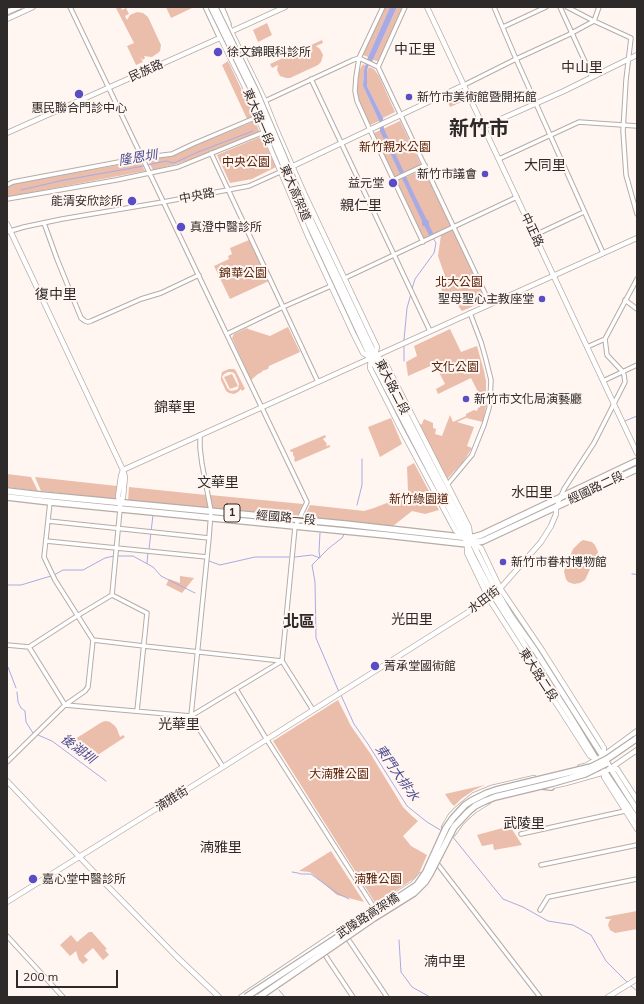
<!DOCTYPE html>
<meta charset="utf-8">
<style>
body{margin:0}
#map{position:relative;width:644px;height:1004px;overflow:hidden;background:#fff5f1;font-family:Mulish,sans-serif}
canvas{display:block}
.frame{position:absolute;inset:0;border:8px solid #2e2a29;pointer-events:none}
.scale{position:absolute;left:16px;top:970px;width:102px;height:18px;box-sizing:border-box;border:2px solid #2e2a29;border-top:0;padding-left:5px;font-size:12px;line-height:14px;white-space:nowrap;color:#2e2a29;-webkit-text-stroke:3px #fff5f1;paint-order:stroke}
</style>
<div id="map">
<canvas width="644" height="1004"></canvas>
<div class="frame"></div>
<div class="scale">200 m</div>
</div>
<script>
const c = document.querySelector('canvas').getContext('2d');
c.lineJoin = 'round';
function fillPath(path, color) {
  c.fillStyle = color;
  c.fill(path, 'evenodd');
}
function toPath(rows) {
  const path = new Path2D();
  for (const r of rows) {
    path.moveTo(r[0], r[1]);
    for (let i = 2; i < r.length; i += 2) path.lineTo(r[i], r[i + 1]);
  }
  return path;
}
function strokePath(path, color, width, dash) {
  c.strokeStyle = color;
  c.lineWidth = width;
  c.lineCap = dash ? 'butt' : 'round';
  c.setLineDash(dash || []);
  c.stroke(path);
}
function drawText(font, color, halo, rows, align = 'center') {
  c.font = font + ' Mulish,"Noto Sans TC",sans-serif';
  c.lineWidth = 4;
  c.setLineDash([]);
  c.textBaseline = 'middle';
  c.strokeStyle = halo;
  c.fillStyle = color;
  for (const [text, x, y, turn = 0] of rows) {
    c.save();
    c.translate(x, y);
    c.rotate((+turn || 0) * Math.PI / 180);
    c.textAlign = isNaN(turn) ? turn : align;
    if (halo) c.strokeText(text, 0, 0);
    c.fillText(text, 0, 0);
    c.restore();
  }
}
fillPath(toPath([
 [117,7,121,7,122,10,126,8,129,14,125,16,127,20,130,15,137,12,143,13,148,17,161,45,160,51,158,53,152,57,144,56,145,58,143,60,140,57,143,62,136,65,127,46,134,43,116,8],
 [166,7,191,7,192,8,171,18],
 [384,7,390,7,368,57,363,55],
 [397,7,404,7,379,61,377,61,373,60],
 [267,23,272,35,258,42,253,30],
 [322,40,323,43,316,46,320,49,323,55,321,62,318,65,290,78,286,78,280,76,277,70,278,65,272,68,270,64],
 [228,61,254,116,247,119,222,65],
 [363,64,366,66,364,70,363,86,379,121,370,125,359,102,357,91,357,83,359,71],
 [369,67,374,69,379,76,395,112,383,118,367,86,367,71],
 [460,94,464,101,450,107,447,100],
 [255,121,260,133,213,152,177,164,153,170,147,159,173,156,194,146],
 [400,121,421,165,393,179,372,134],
 [262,136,276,167,252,179,230,183,217,155],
 [140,161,145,171,7,197,7,186,13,184],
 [426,168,454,227,423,242,395,182],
 [453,229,485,301,462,311,449,294,443,295,439,280,445,276,438,256,441,235],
 [249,240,269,281,230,299,214,266,229,259,228,256,232,254,230,248],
 [288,327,300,352,269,366,268,369,262,371,262,372,258,374,251,380,232,338,234,334,247,328,248,329,270,336],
 [450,329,461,352,477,346,484,371,486,381,486,406,483,422,466,418,457,422,474,427,467,446,472,448,463,462,447,479,419,425,422,424,424,419,433,423,433,428,436,429,435,434,442,436,450,415,453,422,466,416,466,414,474,410,477,411,478,408,480,407,483,394,478,392,471,378,438,394,436,389,445,384,435,364,408,376,406,362,417,356,414,346],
 [229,369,234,369,236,371,245,389,242,391,241,389,238,392,234,394,229,393,226,391,221,380,221,377,222,372],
 [228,372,232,372,235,374,239,384,238,389,236,390,231,391,228,389,222,377,224,374],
 [232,374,238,386,230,389,224,377],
 [391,418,402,444,380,457,368,427],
 [325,435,326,437,323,439,327,444,326,446,330,445,330,447,295,462,294,459,295,458,293,455,293,452,291,452,290,450],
 [414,463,439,510,425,514,412,511,393,526,304,517,310,505,364,511,374,508,392,501,408,491,407,467],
 [7,474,31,477,38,491,7,487],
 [35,477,117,486,116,499,41,491],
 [129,487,206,495,208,508,128,501],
 [210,495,303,504,296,518,212,509],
 [583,540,592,542,595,545,598,552,585,580,580,583,574,584,568,582,566,579,565,576,564,571,573,549,580,542],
 [180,576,194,578,182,593,166,585,169,579,180,583],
 [338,700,351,726,370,753,403,807,412,816,418,821,403,836,411,846,427,855,420,871,415,878,376,904,273,741],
 [106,721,110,722,115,726,117,729,120,737,123,735,125,737,87,762,85,760,86,759,80,756,77,752,75,744,74,744,72,741,102,722],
 [485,785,474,790,461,799,454,806,451,803,445,794],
 [510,826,522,845,494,850,493,844,482,846,477,835],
 [331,851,364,902,337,895,310,872,299,871],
 [637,911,637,929,615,933,610,930,608,925,609,922,611,919,606,919,605,917],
 [89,932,92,932,107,949,105,950,109,955,103,960,93,948,84,956,88,960,83,964,79,960,76,951,70,956,60,945,71,935,77,942]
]), '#ebbdab');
fillPath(toPath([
 [390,7,397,7,373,60,368,67,367,71,367,86,383,118,384,129,414,194,427,220,429,221,429,225,434,235,430,237,425,227,422,225,422,221,380,131,379,121,363,86,364,70,368,57]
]), '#a8abe3');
strokePath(toPath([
 [147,165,166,161,174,163,198,152,253,131],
 [21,190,64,180,144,166],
 [412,289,415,279,434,253,436,243,433,238],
 [404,340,407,308,411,294],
 [404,361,404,346],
 [625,421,637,416],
 [357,505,362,485,362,459],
 [149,549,153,515],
 [117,556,133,556,153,567,161,576,195,593],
 [295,557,312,555,320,558,319,551,320,533],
 [209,561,220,565,255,557,289,557],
 [147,563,148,552],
 [632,574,635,574,637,576],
 [54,575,63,570,83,570,105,558,114,556],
 [7,585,21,585,51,576],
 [7,666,8,667,16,688],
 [17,692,18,702,21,708,25,711,26,722,33,733],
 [339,692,316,638,315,582,312,565,329,548,342,538,345,533],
 [341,695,354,724,368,744,407,806,427,822,442,831],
 [38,735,52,741,106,781],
 [452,836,503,899,523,907,548,921,573,925,591,935,606,961,627,982],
 [292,872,298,873,301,874,311,874,337,893,349,899],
 [399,940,401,972,412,987,430,997],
 [631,986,637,991],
 [279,990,285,997]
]), '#a8abe3', 1);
const minor = toPath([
 [70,7,307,502,295,527,282,661,313,710],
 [222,7,229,24],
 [383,7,359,58,356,77,355,91,357,101,370,130,423,242],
 [405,7,378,67,490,304],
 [494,7,516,59,603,253],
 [560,7,592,77],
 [567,7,594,21,631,38,626,80,623,131,626,175,637,214],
 [503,27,546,7],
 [311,79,430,331],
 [464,85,516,59,568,35,594,21,599,7],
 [265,101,353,60,359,58,378,67],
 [211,153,318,382],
 [499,159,579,122,637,126],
 [393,180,425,165],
 [7,185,13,182,140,158,172,154,193,144,257,117],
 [7,199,48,192,116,180,178,167,264,132],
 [44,223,57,259,81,318,85,321,88,322,91,321,141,299,161,293,199,275],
 [7,232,24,227,62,219,163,202,249,186,280,172],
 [535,235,584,212],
 [345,278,517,197],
 [625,300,637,309],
 [227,334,283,307,331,286],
 [587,347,605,339],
 [603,381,637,365],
 [200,435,200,448,202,464,211,511,209,538,191,716,223,767],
 [447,485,472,455,484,425,489,408,490,400,491,380,485,356,481,342,470,313],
 [50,502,44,557,55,580,93,640,144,646,282,661],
 [557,505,564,489,594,443,625,382,624,375,623,372,607,355,605,339,637,279],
 [48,521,209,538],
 [46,541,207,557],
 [112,595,147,613,137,711],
 [112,595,120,509],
 [7,645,29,647],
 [29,647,77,616,112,595],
 [29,647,65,705],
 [236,689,267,740,375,909],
 [65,705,191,716,282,661],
 [7,762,65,705,85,691,88,687,93,640],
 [521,834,625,811],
 [436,862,540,997],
 [541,865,637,845],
 [540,910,548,897,637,879],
 [7,936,63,997],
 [348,939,387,997],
 [325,955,353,997]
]);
const tertiary = toPath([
 [219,7,265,101,276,129,304,193,377,347,375,355],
 [427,7,637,453],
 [7,12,19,7],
 [7,19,33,7],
 [228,33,285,7],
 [220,37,244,85,308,236,353,333,363,353,371,358],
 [483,127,564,91,637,55],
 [7,133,222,37],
 [291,167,464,85],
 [7,224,123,470,125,477,123,497,120,505],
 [375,355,385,362,469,527,470,536],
 [371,358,370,368,401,429,455,530,463,537],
 [123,470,637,238],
 [120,502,118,497,121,476,123,470],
 [473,544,481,548,500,588,542,650,604,748,603,756],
 [467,545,467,553,489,599,590,756,596,759],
 [580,767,585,766,603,756,637,731],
 [610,769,617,769,637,800],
 [605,772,604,777,637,829],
 [7,781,90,868,177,957,219,997],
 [548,787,566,783,605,772,637,750],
 [444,827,451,815,457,809,474,795,491,788,534,778],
 [453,834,461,823,468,816,475,810,488,802],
 [7,902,223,767,489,599,497,592,541,542,551,526,556,514,556,507],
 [241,997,336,933,413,884,421,875],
 [608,997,637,979]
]);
const secondary = toPath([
 [206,7,220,37],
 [309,216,375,355,442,485,470,538,497,592,511,616,535,650,637,810],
 [306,218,371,358,464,537,473,557,493,595,570,716,596,759,637,820]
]);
const primary = toPath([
 [7,491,41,495,345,524,470,538,481,535,637,461],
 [7,497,50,502,386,535,467,544,483,541,637,469]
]);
const trunk = toPath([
 [485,797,495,793,533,785,551,787],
 [438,852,449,828,453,822],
 [253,997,307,960]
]);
strokePath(minor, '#b5aca8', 5.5);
strokePath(tertiary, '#b5aca8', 6);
strokePath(secondary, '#b5aca8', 7);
strokePath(primary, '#b5aca8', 8);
strokePath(trunk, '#b5aca8', 8);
strokePath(minor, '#fff', 3.5);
strokePath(tertiary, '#fff', 4.5);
strokePath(secondary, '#fff', 5);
strokePath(primary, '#fff', 5.5);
strokePath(trunk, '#fff', 5.5);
const secondaryBridge = toPath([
 [211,7,252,91,306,218],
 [215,7,256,91,309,216]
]);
const trunkBridge = toPath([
 [246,997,417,885,426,872,446,828,453,818,465,805,471,801,487,793,496,790,591,767,607,759,636,739],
 [259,997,374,918,414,893,425,882,430,874,454,827,468,812,475,806,485,801,495,797,553,783,585,774,607,763]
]);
strokePath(secondaryBridge, '#b5aca8', 7, []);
strokePath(trunkBridge, '#b5aca8', 8, []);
strokePath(secondaryBridge, '#fff', 5);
strokePath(trunkBridge, '#fff', 5.5);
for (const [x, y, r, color] of [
 [218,52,5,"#584dc5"],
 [79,94,5,"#584dc5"],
 [409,97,4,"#584dc5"],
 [485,174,4,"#584dc5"],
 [393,183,5,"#584dc5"],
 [132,201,5,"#584dc5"],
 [181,227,5,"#584dc5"],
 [542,299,4,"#584dc5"],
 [466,399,4,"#584dc5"],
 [503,562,4,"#584dc5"],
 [375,666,5,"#584dc5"],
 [33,879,5,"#584dc5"]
]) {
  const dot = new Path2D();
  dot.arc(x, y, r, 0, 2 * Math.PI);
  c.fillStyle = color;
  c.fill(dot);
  strokePath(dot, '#fff5f1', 1.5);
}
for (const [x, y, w] of [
 [232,513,16]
]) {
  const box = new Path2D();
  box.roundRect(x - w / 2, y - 9, w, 18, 3);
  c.fillStyle = '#fff5f1';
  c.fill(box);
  strokePath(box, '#2e2a29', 1);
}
drawText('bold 11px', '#2e2a29', null, [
 ["1",232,513]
]);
drawText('12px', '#2e2a29', '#fff5f1', [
 ["徐文錦眼科診所",227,52],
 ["新竹市美術館暨開拓館",417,97],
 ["惠民聯合門診中心",79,108,"center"],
 ["新竹市議會",477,174,"right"],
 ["益元堂",384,183,"right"],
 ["能清安欣診所",123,201,"right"],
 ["真澄中醫診所",190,227],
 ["聖母聖心主教座堂",534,299,"right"],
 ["新竹市文化局演藝廳",474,399],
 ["新竹市眷村博物館",511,562],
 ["菁承堂國術館",384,666],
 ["嘉心堂中醫診所",42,879]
], 'left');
drawText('12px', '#2e2a29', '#fff5f1', [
 ["民族路",146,71,-24],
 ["東大路一段",258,117,67],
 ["東大高架道",295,193,67],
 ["中央路",197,196,-11],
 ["中正路",532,230,65],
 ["東大路二段",392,387,63],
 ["經國路二段",596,488,-25],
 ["經國路一段",286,518,5],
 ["水田街",484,600,-37],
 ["東大路二段",538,675,57],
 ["湳雅街",172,799,-32],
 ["武陵路高架橋",368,916,-33]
]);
drawText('12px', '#582208', '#fff5f1', [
 ["新竹親水公園",395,147],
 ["中央公園",246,162],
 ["錦華公園",243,273],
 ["北大公園",459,282],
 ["文化公園",455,367],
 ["新竹綠園道",419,499],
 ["大湳雅公園",339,774],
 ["湳雅公園",378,879]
]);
drawText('italic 13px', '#4c4b90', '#fff5f1', [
 ["隆恩圳",138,158,-9],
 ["後湖圳",78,749,37],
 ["東門大排水",397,773,55]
]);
drawText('14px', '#2e2a29', '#fff5f1', [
 ["中正里",415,50],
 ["中山里",582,68],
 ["大同里",545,166],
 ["親仁里",361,206],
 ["復中里",56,295],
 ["錦華里",175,408],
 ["文華里",218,483],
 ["水田里",532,493],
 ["光田里",412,620],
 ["光華里",179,725],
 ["武陵里",524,824],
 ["湳雅里",221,848],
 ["湳中里",445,962]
]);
drawText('bold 16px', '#2e2a29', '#fff5f1', [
 ["北區",299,622]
]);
drawText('bold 20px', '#2e2a29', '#fff5f1', [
 ["新竹市",479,129]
]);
</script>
